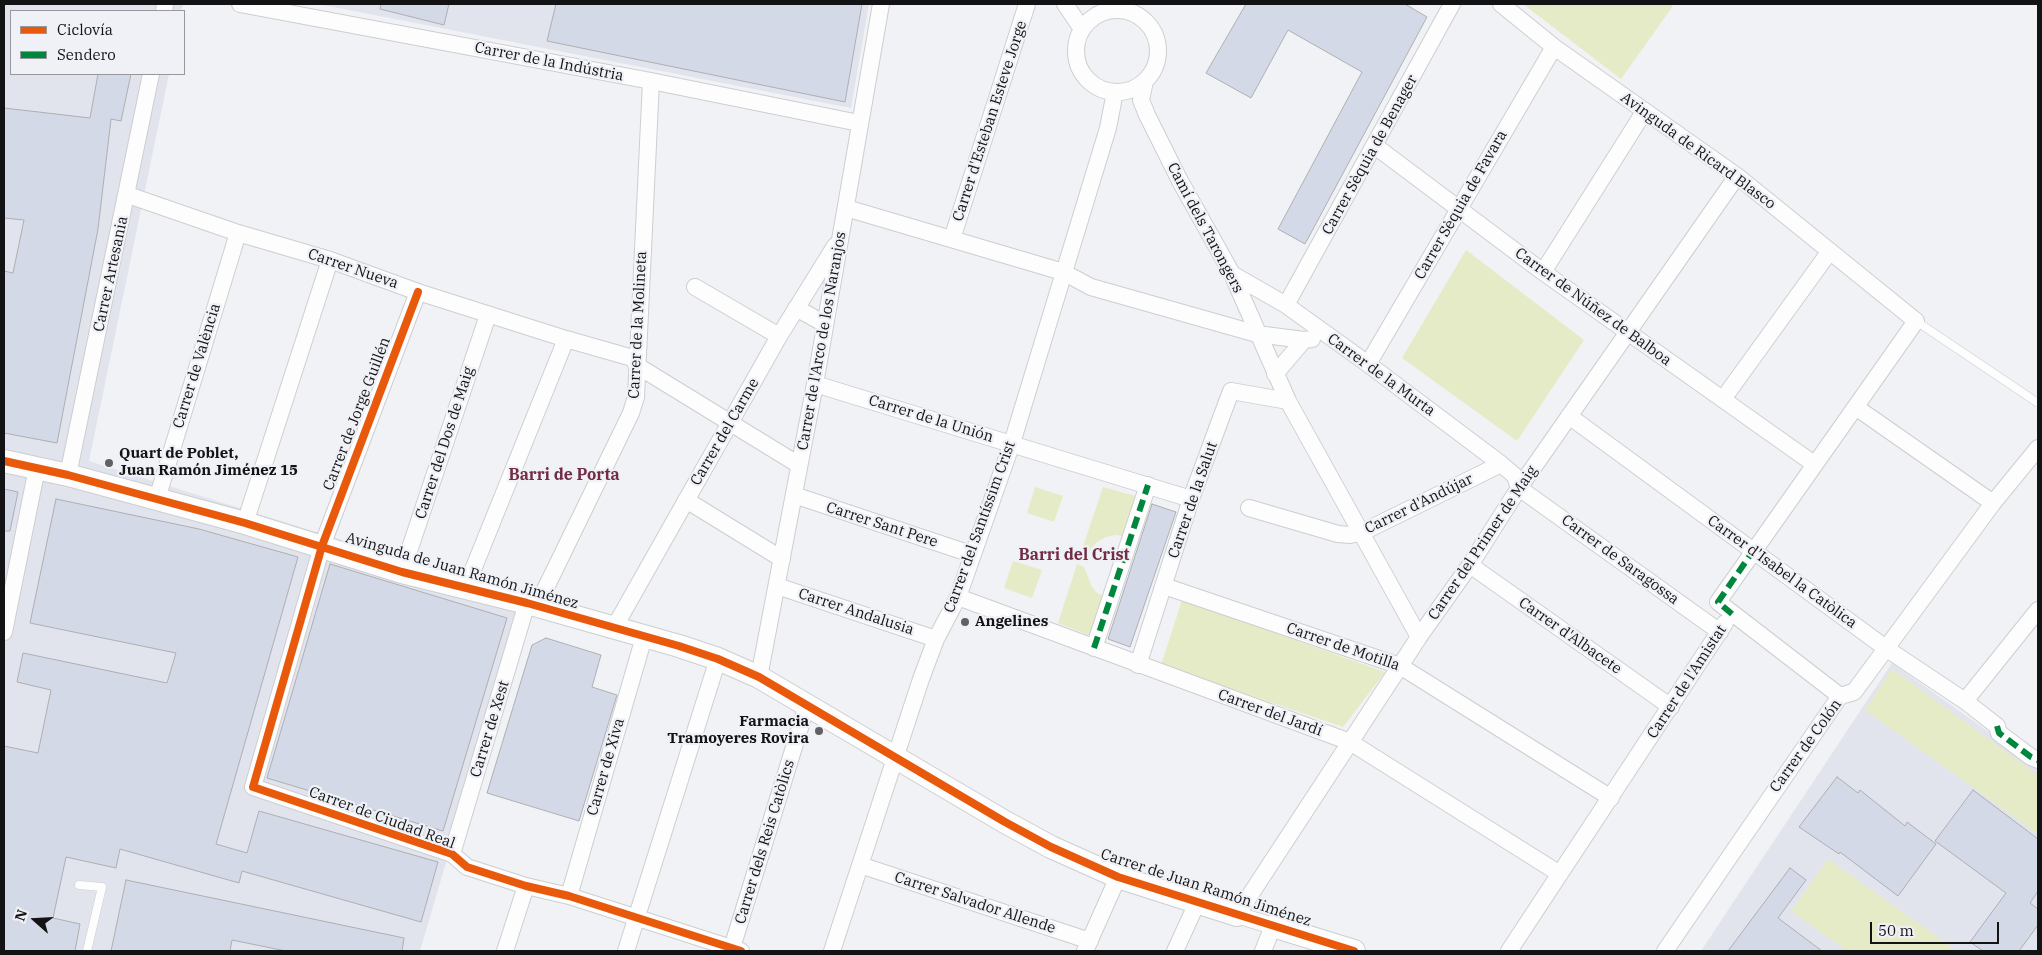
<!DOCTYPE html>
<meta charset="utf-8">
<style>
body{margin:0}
#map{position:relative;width:2042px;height:955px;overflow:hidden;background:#f0f2f5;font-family:"IBM Plex Serif",serif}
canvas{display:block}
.frame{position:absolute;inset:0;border:5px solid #131315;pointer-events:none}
.legend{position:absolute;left:10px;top:10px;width:175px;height:65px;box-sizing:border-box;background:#eff1f6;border:1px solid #97989c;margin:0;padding:6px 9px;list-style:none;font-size:15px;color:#131315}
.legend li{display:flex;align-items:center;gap:10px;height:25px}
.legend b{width:25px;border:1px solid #97989c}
.north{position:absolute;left:10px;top:895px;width:50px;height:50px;-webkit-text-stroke:4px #eff1f6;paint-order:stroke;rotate:289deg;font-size:14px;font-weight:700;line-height:20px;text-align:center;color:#131315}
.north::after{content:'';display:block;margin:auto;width:18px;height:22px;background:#131315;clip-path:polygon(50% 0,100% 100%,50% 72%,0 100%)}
.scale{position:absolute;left:1870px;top:922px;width:129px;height:22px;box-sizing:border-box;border:2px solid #131315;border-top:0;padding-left:6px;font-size:15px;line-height:18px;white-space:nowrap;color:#131315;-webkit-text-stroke:4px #eff1f6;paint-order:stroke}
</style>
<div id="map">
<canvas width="2042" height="955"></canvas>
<div class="frame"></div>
<ul class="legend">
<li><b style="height:6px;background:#e8590c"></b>Ciclovía</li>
<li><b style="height:6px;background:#00873e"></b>Sendero</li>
</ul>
<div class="north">N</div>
<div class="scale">50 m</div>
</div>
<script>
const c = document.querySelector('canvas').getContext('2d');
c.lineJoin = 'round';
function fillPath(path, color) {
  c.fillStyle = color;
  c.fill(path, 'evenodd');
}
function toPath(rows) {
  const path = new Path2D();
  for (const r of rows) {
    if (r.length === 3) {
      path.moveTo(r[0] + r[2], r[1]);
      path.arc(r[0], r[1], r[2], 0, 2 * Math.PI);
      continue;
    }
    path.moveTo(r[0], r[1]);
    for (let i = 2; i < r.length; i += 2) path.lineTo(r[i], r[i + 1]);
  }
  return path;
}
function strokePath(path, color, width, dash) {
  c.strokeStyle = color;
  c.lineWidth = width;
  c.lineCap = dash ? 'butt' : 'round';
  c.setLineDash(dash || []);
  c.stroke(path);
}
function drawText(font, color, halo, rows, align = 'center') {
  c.font = font + ' "IBM Plex Serif",serif';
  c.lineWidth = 4.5;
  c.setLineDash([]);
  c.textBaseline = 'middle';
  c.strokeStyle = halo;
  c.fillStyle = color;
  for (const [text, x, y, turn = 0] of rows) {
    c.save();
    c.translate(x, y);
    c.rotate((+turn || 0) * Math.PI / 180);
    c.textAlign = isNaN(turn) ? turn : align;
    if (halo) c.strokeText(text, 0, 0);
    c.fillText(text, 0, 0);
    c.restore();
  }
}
fillPath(toPath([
 [4,4,183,4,181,11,11,11,11,74,169,74,89,461,524,597,420,951,4,951],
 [318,4,869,4,851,108],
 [1892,663,2038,767,2038,951,1701,951]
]), '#e1e4ec');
fillPath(toPath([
 [1523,4,1670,4,1673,6,1621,79],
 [1466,250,1584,340,1517,441,1402,358],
 [1035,487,1063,496,1054,522,1027,513],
 [1103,487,1139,497,1126,537,1116,535,1106,537,1097,542,1088,552,1082,549],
 [1013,561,1042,570,1032,598,1004,588],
 [1077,564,1084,567,1091,585,1097,593,1106,597,1093,637,1058,623],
 [1182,600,1385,672,1343,727,1161,665],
 [1892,669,2038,775,2038,834,1865,710],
 [1828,859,1957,951,1847,951,1791,911]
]), '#e6ebc7');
const building = toPath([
 [381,4,449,4,444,25,380,9,381,4],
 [556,4,862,4,845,102,547,41,556,4],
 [1246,4,1405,4,1427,17,1305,244,1278,229,1362,72,1288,30,1251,98,1206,73,1246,4],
 [98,74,131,74,121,121,111,119,98,229,57,443,4,433,4,271,13,273,24,220,4,218,4,108,90,118,98,74],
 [4,489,18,492,10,531,4,531,4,489],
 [56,499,199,529,298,557,216,844,247,853,259,811,438,862,421,922,242,871,239,883,120,849,116,868,66,857,53,918,80,924,75,951,4,951,4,746,38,753,51,690,17,682,23,653,167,683,176,653,30,623,56,499],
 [1152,504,1176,512,1130,647,1108,639,1152,504],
 [330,564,507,618,443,831,267,778,330,564],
 [546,638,601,655,592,687,617,695,579,821,487,793,532,645,546,638],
 [1837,777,1858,793,1860,790,1905,826,1907,822,1936,844,1898,896,1840,852,1839,854,1799,827,1837,777],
 [1973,790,2038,839,2038,891,2030,903,2038,909,2038,925,2019,951,1983,951,1970,942,2006,893,1935,841,1973,790],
 [1790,868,1806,880,1778,918,1822,951,1728,951,1790,868],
 [126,880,404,938,402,951,286,951,232,940,230,951,111,951,126,880]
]);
fillPath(building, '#d4d9e8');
strokePath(building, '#afafb2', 1);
const lane = toPath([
 [1916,321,2038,403],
 [79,885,102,887,87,951]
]);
const street = toPath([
 [240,4,651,81,859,123],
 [1065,4,1082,29],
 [1501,4,1554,47,1737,176,1916,321,1718,602,1840,696],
 [1117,51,41],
 [164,11,165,4],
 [1145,81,1141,100,1147,115,1180,181,1232,274,1288,401,1419,637],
 [1375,146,1543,272,1814,464],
 [128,195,238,233,330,260,418,292,566,339,636,359],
 [846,208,1063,272,1091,287,1257,334,1304,340],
 [952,239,1027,4],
 [1543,272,1644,112],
 [1232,274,1286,305,1368,364,1501,464,1515,476,1519,488,1720,632],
 [695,287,779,336],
 [418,292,322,546,253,787,452,854,467,867,526,886,569,896,741,951],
 [1286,305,1452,4],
 [796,308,825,324],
 [1368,364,1554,47],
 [636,365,799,465],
 [1275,374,1304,340,1312,339],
 [815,384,1191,499],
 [1723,399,1830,251],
 [1857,408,1993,503],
 [1569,416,1887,649,1965,701,1997,726,1999,733,2031,757,2038,760],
 [68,475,151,74],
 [794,495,971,554],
 [157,499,238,233],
 [686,500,782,559],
 [1249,508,1338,534,1350,535,1361,533,1501,464],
 [245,523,330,260],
 [1470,565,1671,707],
 [402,572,488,315],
 [777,586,936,639],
 [1164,586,1400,666,1611,798],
 [466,587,566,339],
 [958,597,1350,742,1560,874],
 [537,606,631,413,636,397,651,81],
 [614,628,778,338,835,246],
 [4,632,37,468],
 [1094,648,1148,485],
 [1138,665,1191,499,1231,391,1288,401],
 [759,677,815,384,881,4],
 [1965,701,2038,610],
 [452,854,527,603],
 [860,865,1090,941],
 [569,896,644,637],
 [505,951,526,886],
 [626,951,718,659],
 [731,951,807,705],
 [832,951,921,679,936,639,958,597,1012,443,1108,128,1115,92],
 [1085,951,1118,877],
 [1175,951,1197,903],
 [1263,951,1273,926,1237,915,1419,637,1470,565,1519,488,1737,176],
 [1509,951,1725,623],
 [1665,951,1840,696,1854,692,1993,503,2038,448]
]);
const secondary = toPath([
 [4,461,68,475,245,523,402,572,527,603,679,646,718,659,759,677,1005,822,1051,847,1118,877,1237,915],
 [1273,926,1354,951]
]);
strokePath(lane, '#cdced0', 9);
strokePath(street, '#cdced0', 18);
strokePath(secondary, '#cdced0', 24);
strokePath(lane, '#fdfdfe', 8);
strokePath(street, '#fdfdfe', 16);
strokePath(secondary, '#fdfdfe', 22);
strokePath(toPath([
 [1732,614,1718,602,1753,551],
 [1094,648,1148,485],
 [1997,726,1999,733,2031,757,2038,760]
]), '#00873e', 6, [12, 6]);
strokePath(toPath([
 [418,292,322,546,253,787,452,854,467,867,526,886,569,896,741,951],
 [4,461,68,475,245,523,402,572,527,603,679,646,718,659,759,677,1005,822,1051,847,1118,877,1354,951]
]), '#e8590c', 8);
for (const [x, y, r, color] of [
 [109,463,5,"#606163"],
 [965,622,5,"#606163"],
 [819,731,5,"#606163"]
]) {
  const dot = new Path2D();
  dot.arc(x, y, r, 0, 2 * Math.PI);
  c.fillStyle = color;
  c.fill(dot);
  strokePath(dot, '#eff1f6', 2);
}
drawText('15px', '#131315', '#eff1f6', [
 ["Carrer de la Indústria",549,62,11],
 ["Carrer d'Esteban Esteve Jorge",990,121,-72],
 ["Avinguda de Ricard Blasco",1698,151,36],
 ["Carrer Sèquia de Benager",1370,155,-61],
 ["Carrer Sèquia de Favara",1461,205,-60],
 ["Camí dels Tarongers",1205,228,62],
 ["Carrer Nueva",353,269,19],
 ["Carrer Artesania",111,274,-78],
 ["Carrer de Núñez de Balboa",1593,307,36],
 ["Carrer de la Molineta",638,325,-87],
 ["Carrer de l'Arco de los Naranjos",822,341,-80],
 ["Carrer de València",197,366,-73],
 ["Carrer de la Murta",1381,375,36],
 ["Carrer de Jorge Guillén",357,414,-69],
 ["Carrer de la Unión",931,419,17],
 ["Carrer del Carme",725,432,-60],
 ["Carrer del Dos de Maig",445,443,-72],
 ["Carrer de la Salut",1193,500,-71],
 ["Carrer d'Andújar",1419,504,-26],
 ["Carrer Sant Pere",882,525,18],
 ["Carrer del Santíssim Crist",980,527,-70],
 ["Carrer del Primer de Maig",1483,543,-56],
 ["Carrer de Saragossa",1620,560,36],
 ["Avinguda de Juan Ramón Jiménez",462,571,16],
 ["Carrer d'Isabel la Catòlica",1782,572,36],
 ["Carrer Andalusia",856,612,18],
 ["Carrer d'Albacete",1570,636,35],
 ["Carrer de Motilla",1343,647,19],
 ["Carrer de l'Amistat",1687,682,-57],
 ["Carrer del Jardí",1270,713,20],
 ["Carrer de Xest",490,729,-73],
 ["Carrer de Colón",1806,746,-54],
 ["Carrer de Xiva",606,767,-74],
 ["Carrer de Ciudad Real",382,818,20],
 ["Carrer dels Reis Catòlics",765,842,-73],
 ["Carrer de Juan Ramón Jiménez",1206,888,18],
 ["Carrer Salvador Allende",975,903,18]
]);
drawText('bold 15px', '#131315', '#eff1f6', [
 ["Quart de Poblet,",119,454],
 ["Juan Ramón Jiménez 15",119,471],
 ["Angelines",975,622],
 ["Farmacia",809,722,"right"],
 ["Tramoyeres Rovira",809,739,"right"]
], 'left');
drawText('bold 16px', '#722d44', '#eff1f6', [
 ["Barri de Porta",564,475],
 ["Barri del Crist",1074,555]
]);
</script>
